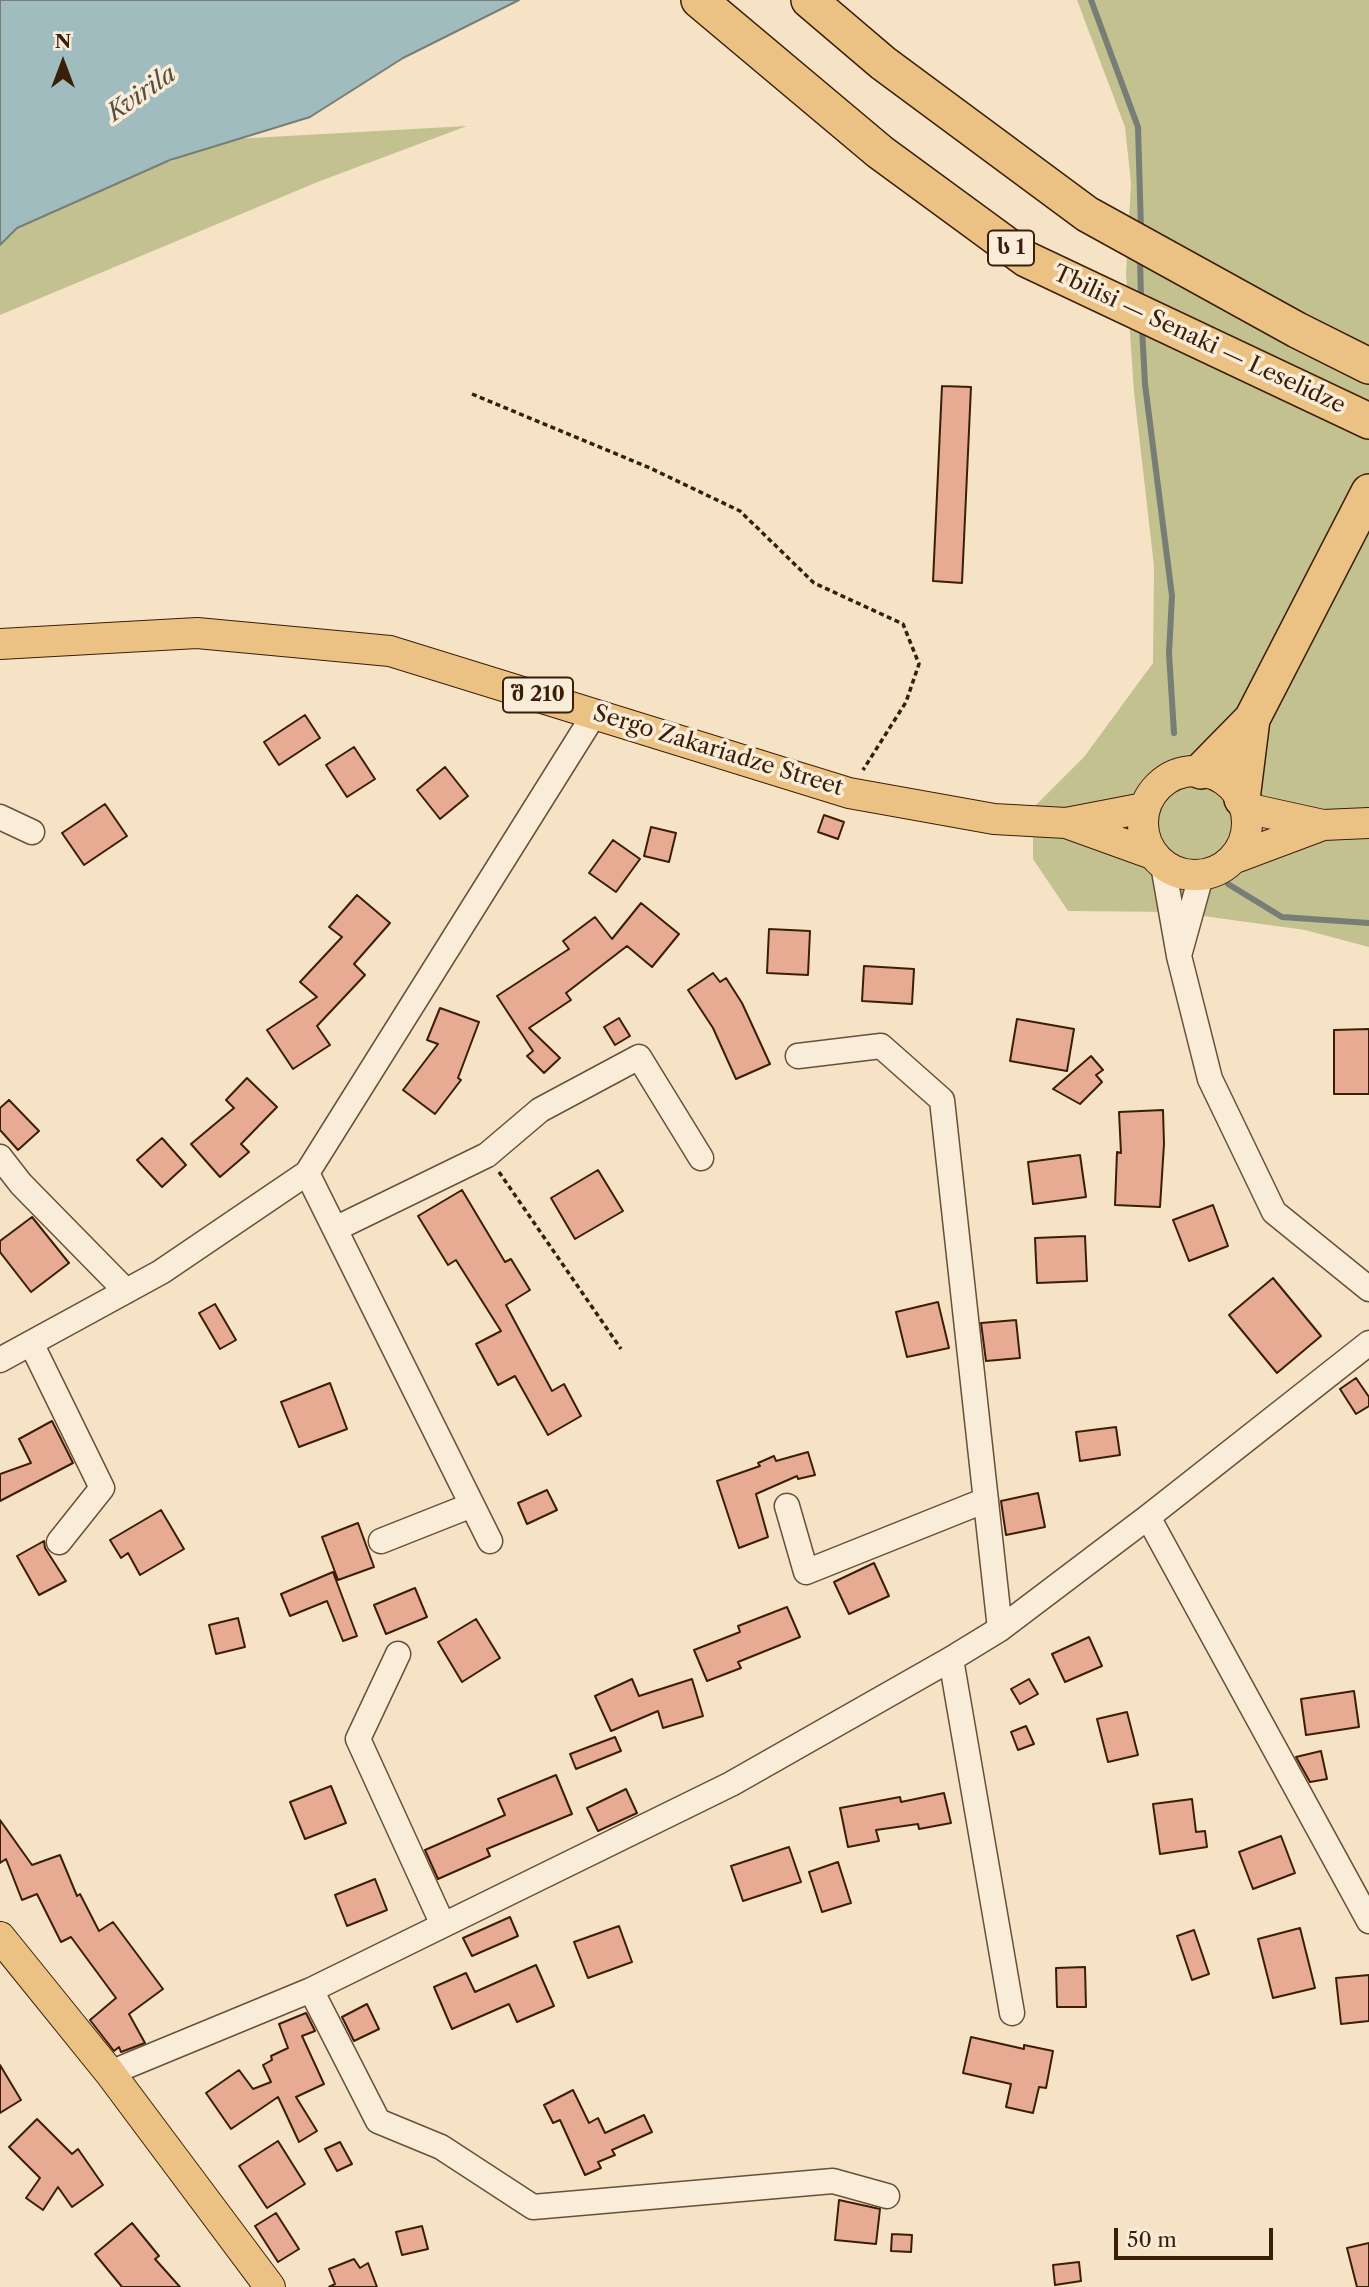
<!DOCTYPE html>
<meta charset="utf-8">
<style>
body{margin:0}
#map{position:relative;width:1369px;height:2287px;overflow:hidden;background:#f6e3c6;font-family:"Libre Caslon Text",serif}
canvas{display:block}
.north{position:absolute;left:28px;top:28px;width:70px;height:70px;-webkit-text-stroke:5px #f9edda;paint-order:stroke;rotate:0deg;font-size:19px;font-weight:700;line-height:28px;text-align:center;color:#3b1e08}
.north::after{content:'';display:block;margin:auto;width:24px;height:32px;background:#3b1e08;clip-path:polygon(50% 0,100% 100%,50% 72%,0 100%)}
.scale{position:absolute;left:1114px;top:2228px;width:159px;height:32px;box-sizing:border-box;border:4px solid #3b1e08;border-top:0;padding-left:9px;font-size:21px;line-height:24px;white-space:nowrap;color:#3b1e08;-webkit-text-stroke:5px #f9edda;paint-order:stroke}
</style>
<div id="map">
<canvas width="1369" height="2287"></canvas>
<div class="north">N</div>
<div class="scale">50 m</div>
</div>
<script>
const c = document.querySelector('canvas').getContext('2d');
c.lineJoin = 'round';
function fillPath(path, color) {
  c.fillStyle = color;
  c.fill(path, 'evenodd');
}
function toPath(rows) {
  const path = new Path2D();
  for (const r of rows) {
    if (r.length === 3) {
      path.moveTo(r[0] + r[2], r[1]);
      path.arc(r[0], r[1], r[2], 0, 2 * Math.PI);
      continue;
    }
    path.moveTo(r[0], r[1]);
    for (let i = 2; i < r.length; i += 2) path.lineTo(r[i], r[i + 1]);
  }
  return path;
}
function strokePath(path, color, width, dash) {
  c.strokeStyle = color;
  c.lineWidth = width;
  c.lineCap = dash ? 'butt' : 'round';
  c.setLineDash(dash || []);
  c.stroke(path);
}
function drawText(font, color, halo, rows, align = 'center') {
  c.font = font + ' "Libre Caslon Text","Noto Serif Georgian",serif';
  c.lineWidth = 7;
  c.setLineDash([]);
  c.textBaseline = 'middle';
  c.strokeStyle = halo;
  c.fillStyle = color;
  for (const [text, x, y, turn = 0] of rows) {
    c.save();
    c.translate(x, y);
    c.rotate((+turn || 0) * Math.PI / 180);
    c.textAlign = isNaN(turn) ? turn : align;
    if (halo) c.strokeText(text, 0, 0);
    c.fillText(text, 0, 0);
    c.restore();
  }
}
fillPath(toPath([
 [1077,0,1369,0,1369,947,1305,930,1174,912,1068,911,1033,859,1033,808,1084,757,1153,663,1154,566,1134,392,1126,274,1131,183,1125,127],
 [467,126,320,181,0,315,0,235,118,174,172,161,215,140]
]), '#c3c190');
const water = toPath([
 [0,0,519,0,403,58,310,117,170,160,17,228,0,245,0,0]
]);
fillPath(water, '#a0bcbe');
strokePath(water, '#787d75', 2);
strokePath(toPath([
 [1091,0,1138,127,1141,229],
 [1140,258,1141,299],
 [1142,327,1145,384,1172,596,1169,653,1174,733],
 [1228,884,1282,917,1369,923]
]), '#787d75', 6);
const building = toPath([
 [942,386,971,387,962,583,933,581,942,386],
 [305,715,320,738,279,765,264,742,305,715],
 [354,747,375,779,347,797,326,765,354,747],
 [445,767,468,796,440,819,417,790,445,767],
 [105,804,127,836,84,865,62,833,105,804],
 [824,815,844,822,838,839,818,832,824,815],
 [651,827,676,833,669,862,644,856,651,827],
 [613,840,640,859,616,892,589,873,613,840],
 [357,895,390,923,354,964,365,975,317,1026,330,1045,293,1069,267,1030,317,997,300,982,342,937,329,927,357,895],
 [641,903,679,934,652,967,627,946,566,993,571,1000,529,1028,560,1058,544,1073,527,1056,533,1051,497,996,569,949,563,941,595,917,612,939,641,903],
 [769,929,810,931,808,975,767,973,769,929],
 [864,966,914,969,912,1004,862,1001,864,966],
 [713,973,720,982,726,978,742,1003,770,1064,736,1079,713,1028,688,990,713,973],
 [440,1008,479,1022,458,1078,461,1080,435,1114,403,1090,438,1044,427,1040,440,1008],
 [619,1018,630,1036,615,1045,604,1027,619,1018],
 [1017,1019,1074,1029,1067,1071,1010,1061,1017,1019],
 [1369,1029,1369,1094,1334,1094,1334,1030,1369,1029],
 [1091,1056,1103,1070,1096,1075,1102,1082,1080,1104,1053,1089,1091,1056],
 [247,1078,277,1107,241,1144,249,1152,220,1177,191,1144,234,1108,226,1100,247,1078],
 [9,1100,39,1131,18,1150,0,1130,0,1108,9,1100],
 [1163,1110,1164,1144,1160,1207,1115,1205,1117,1152,1121,1153,1119,1112,1163,1110],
 [162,1138,186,1165,162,1187,137,1160,162,1138],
 [1080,1155,1086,1197,1033,1204,1028,1162,1080,1155],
 [598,1170,623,1211,575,1239,551,1198,598,1170],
 [462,1190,505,1262,511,1259,530,1290,506,1305,552,1391,564,1384,581,1416,548,1435,515,1376,498,1385,476,1344,501,1331,456,1260,448,1265,418,1216,462,1190],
 [1213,1205,1228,1246,1189,1261,1173,1220,1213,1205],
 [32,1217,69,1263,31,1292,0,1252,0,1241,32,1217],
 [1085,1236,1087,1281,1037,1283,1035,1238,1085,1236],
 [1273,1278,1321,1336,1277,1373,1229,1315,1273,1278],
 [938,1302,949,1348,907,1357,896,1312,938,1302],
 [215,1304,236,1340,220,1349,199,1313,215,1304],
 [1016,1320,1020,1358,986,1361,981,1323,1016,1320],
 [1356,1378,1369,1397,1369,1406,1356,1414,1340,1389,1356,1378],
 [330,1383,347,1429,299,1447,281,1402,330,1383],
 [52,1421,73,1463,0,1501,0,1474,31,1463,19,1439,52,1421],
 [1116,1427,1120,1455,1080,1461,1076,1432,1116,1427],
 [808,1452,815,1475,798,1479,797,1476,756,1494,768,1537,739,1548,717,1481,760,1466,758,1463,774,1456,776,1461,808,1452],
 [547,1490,557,1510,527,1524,518,1503,547,1490],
 [1038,1493,1045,1527,1006,1535,1001,1501,1038,1493],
 [161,1510,184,1549,140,1575,128,1553,121,1558,110,1540,161,1510],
 [358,1523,374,1567,338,1580,322,1537,358,1523],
 [44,1541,45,1548,66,1581,39,1595,17,1556,44,1541],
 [874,1563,889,1596,849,1614,834,1582,874,1563],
 [333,1572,357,1636,343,1641,327,1601,290,1616,281,1594,333,1572],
 [415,1588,427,1617,386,1634,374,1605,415,1588],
 [787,1607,800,1637,738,1662,741,1668,707,1681,694,1650,740,1632,738,1626,787,1607],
 [238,1618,245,1647,216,1654,209,1625,238,1618],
 [476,1619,500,1658,462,1682,438,1642,476,1619],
 [1089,1637,1102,1666,1065,1682,1052,1654,1089,1637],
 [632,1679,639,1696,692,1679,703,1716,663,1728,658,1711,611,1731,595,1696,632,1679],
 [1029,1679,1038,1694,1020,1704,1011,1689,1029,1679],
 [1354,1691,1359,1727,1306,1735,1301,1699,1354,1691],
 [1127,1712,1138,1755,1108,1762,1097,1719,1127,1712],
 [1026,1726,1034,1744,1018,1750,1011,1732,1026,1726],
 [615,1737,621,1751,576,1769,570,1754,615,1737],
 [1321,1751,1327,1779,1310,1782,1296,1757,1321,1751],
 [556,1775,572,1814,487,1849,490,1856,438,1879,425,1850,505,1815,498,1799,556,1775],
 [331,1786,346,1823,305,1839,290,1802,331,1786],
 [626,1789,637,1813,598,1831,587,1808,626,1789],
 [944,1793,951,1823,919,1829,918,1824,876,1830,879,1841,848,1847,840,1808,900,1797,901,1802,944,1793],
 [1192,1799,1196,1832,1205,1831,1207,1847,1160,1854,1153,1804,1192,1799],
 [0,1820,32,1865,60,1855,77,1896,80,1894,99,1931,113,1922,163,1989,129,2014,145,2043,121,2052,119,2047,114,2051,90,2020,116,1998,71,1937,61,1942,37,1894,22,1900,6,1859,0,1863,0,1820],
 [1281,1836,1295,1873,1253,1889,1239,1852,1281,1836],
 [789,1847,801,1882,743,1901,731,1866,789,1847],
 [838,1862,851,1903,822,1912,809,1872,838,1862],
 [375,1879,387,1910,347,1926,335,1895,375,1879],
 [510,1917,518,1936,472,1956,463,1938,510,1917],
 [619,1926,632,1962,588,1978,574,1942,619,1926],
 [1300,1928,1315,1988,1273,1998,1258,1939,1300,1928],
 [1194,1930,1209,1974,1192,1980,1177,1936,1194,1930],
 [536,1965,554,2006,517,2022,509,2004,452,2029,434,1987,466,1973,475,1992,536,1965],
 [1085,1967,1086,2007,1057,2007,1056,1968,1085,1967],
 [1369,1975,1369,2021,1341,2024,1336,1978,1369,1975],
 [367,2004,379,2029,354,2041,342,2017,367,2004],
 [306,2013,315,2031,302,2036,324,2084,296,2097,317,2131,299,2142,278,2097,231,2129,206,2093,239,2070,253,2089,271,2082,263,2065,272,2060,271,2056,288,2048,279,2024,306,2013],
 [971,2037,1024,2049,1024,2045,1053,2051,1046,2088,1039,2087,1033,2113,1006,2107,1011,2084,963,2073,971,2037],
 [0,2065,21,2100,0,2113,0,2065],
 [573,2090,589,2123,598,2118,605,2133,644,2115,652,2132,612,2150,615,2155,598,2162,601,2168,585,2175,560,2120,553,2123,544,2105,573,2090],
 [37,2119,72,2154,78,2149,103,2185,72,2207,58,2187,43,2210,26,2198,40,2178,9,2147,37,2119],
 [278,2141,305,2184,267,2208,239,2166,278,2141],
 [340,2142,352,2164,337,2171,325,2149,340,2142],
 [839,2200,880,2209,876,2244,835,2240,839,2200],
 [276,2213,299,2249,278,2262,255,2226,276,2213],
 [132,2223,159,2256,155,2259,180,2287,122,2287,95,2254,132,2223],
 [422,2226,428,2249,402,2255,396,2232,422,2226],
 [892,2234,912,2235,911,2252,891,2251,892,2234],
 [1369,2243,1369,2287,1357,2287,1347,2248,1369,2243],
 [354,2259,360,2268,368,2263,377,2287,329,2287,335,2284,329,2269,354,2259],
 [1079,2262,1081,2281,1055,2285,1053,2265,1079,2262]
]);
fillPath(building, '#e6ab92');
strokePath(building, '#3b1e08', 2);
const minor = toPath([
 [0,817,32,832],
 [1163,865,1179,956,1210,1079,1274,1212,1369,1289],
 [1180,952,1201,876],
 [798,1056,881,1046,942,1100,1000,1629],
 [0,1157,21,1184,126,1291],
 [307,1173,490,1541],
 [335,1229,487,1155,540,1110,639,1057,701,1158],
 [31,1343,102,1488,59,1542],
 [0,1360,161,1272,307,1173,595,713],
 [787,1506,806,1572,986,1500],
 [1148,1517,1369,1921],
 [381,1541,472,1505],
 [398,1654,358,1739,443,1925],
 [951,1659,1012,2013],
 [311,1990,378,2121,441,2147,533,2207,833,2181,887,2196],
 [110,2073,311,1990,731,1784,951,1659,1000,1629,1148,1517,1369,1343]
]);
const major = toPath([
 [0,644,197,633,390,651,849,793,994,819,1066,823,1144,808],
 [1195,823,52],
 [1246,808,1323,825],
 [1066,823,1152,854],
 [1235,858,1323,825,1369,823],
 [0,1937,110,2073,270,2287]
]);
const highway = toPath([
 [699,0,880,152,1026,259,1369,421],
 [809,0,883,63,1087,214,1297,330,1369,366],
 [1201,771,1252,719,1369,492],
 [1242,799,1252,719]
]);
strokePath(minor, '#6a4f38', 27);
strokePath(major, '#3b1e08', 32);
strokePath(highway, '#3b1e08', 38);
strokePath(toPath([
 [472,394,650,468,740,511,814,583,903,624,919,664,906,702,863,770],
 [499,1172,621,1349]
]), '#3b1e08', 3.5, [5, 3.5]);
strokePath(minor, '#f9edda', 24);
strokePath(major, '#ebc283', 30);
strokePath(highway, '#ebc283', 35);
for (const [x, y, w] of [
 [1011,248,46],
 [538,695,70]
]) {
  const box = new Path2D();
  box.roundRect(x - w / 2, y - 17.5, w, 35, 5);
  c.fillStyle = '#f9edda';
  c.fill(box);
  strokePath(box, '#3b1e08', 2);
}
drawText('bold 21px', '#3b1e08', null, [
 ["ს 1",1011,248],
 ["შ 210",538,695]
]);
drawText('23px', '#3b1e08', '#f9edda', [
 ["Tbilisi — Senaki — Leselidze",1199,340,25],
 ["Sergo Zakariadze Street",718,751,17]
]);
drawText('italic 24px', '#594d3f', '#f9edda', [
 ["Kvirila",142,94,-35]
]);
</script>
